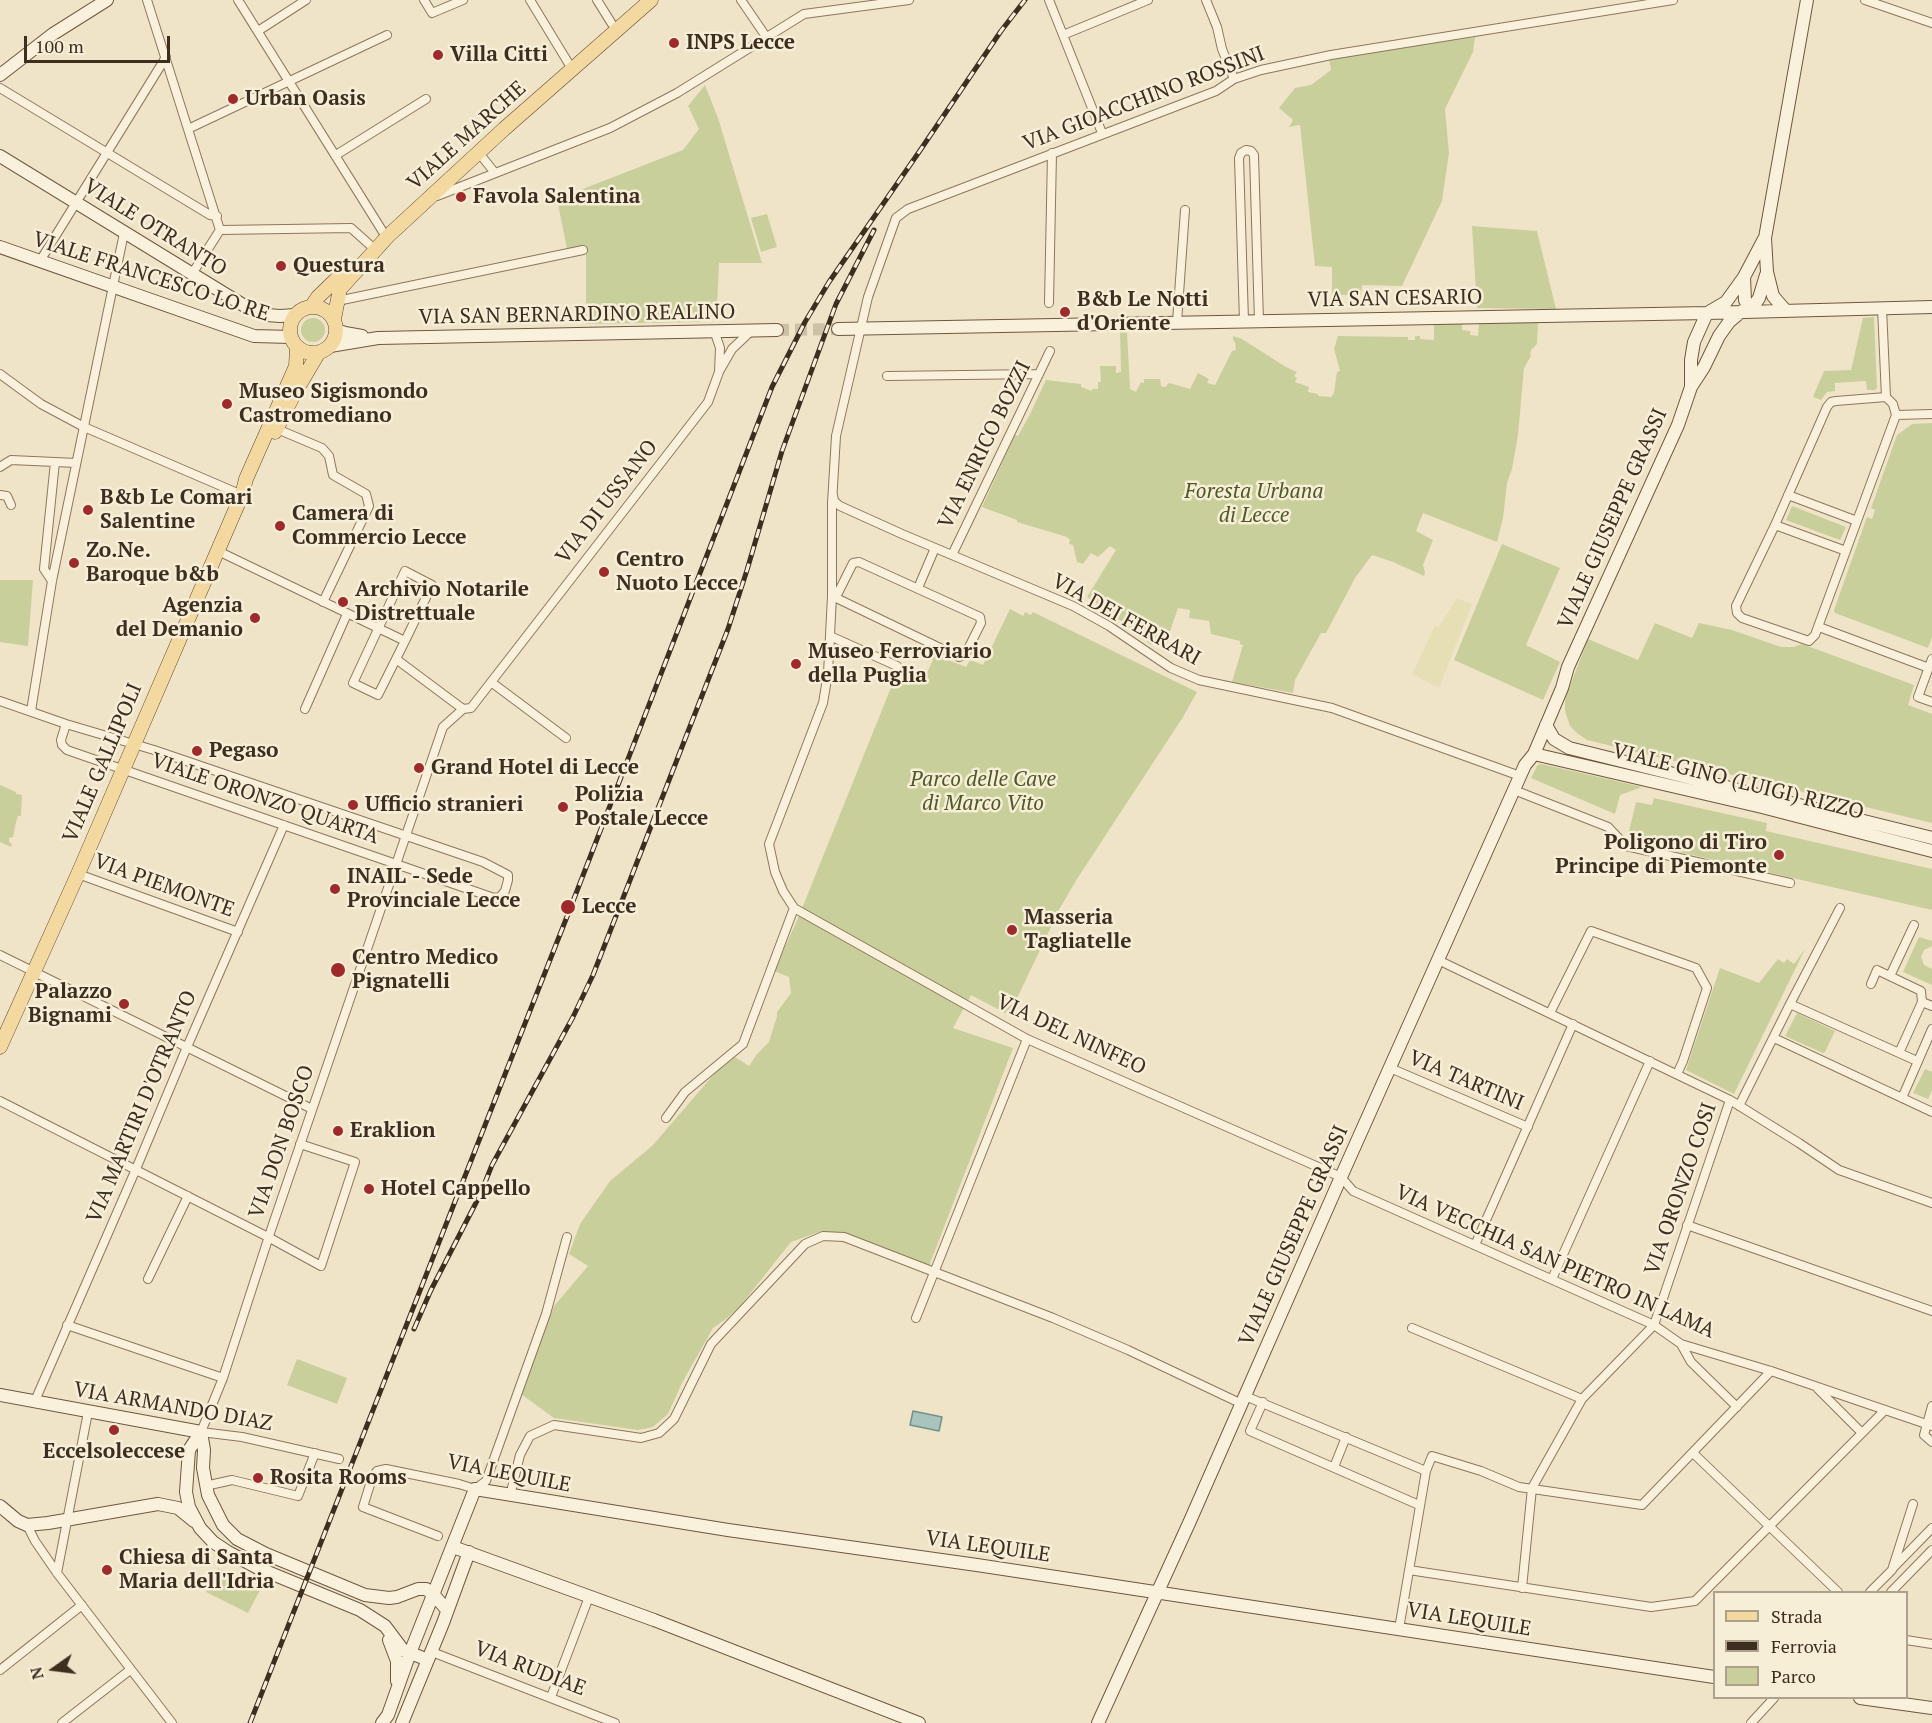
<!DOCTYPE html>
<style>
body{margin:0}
#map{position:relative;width:1932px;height:1723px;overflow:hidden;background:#f0e4c8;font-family:"PT Serif",serif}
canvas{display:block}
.legend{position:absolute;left:1713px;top:1591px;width:195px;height:108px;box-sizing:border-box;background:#f7eed8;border:2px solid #ada18e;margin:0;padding:8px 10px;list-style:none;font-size:18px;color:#3d2e20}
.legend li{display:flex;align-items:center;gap:12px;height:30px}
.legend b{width:30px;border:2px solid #ada18e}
.north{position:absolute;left:24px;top:1639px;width:60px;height:60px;-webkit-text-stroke:4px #f7eed8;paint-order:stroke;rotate:256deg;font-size:16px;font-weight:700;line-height:24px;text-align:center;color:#3d2e20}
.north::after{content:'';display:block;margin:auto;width:21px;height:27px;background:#3d2e20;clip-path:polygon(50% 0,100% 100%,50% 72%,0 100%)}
.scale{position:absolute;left:24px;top:36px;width:146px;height:27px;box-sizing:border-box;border:3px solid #3d2e20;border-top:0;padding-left:8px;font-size:18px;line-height:21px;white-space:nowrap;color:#3d2e20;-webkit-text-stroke:4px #f7eed8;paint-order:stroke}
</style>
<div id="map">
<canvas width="1932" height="1723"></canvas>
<ul class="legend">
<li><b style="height:8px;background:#f3d9a0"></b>Strada</li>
<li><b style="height:8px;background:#3d2e20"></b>Ferrovia</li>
<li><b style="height:16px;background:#c9cf9b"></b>Parco</li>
</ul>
<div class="north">N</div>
<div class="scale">100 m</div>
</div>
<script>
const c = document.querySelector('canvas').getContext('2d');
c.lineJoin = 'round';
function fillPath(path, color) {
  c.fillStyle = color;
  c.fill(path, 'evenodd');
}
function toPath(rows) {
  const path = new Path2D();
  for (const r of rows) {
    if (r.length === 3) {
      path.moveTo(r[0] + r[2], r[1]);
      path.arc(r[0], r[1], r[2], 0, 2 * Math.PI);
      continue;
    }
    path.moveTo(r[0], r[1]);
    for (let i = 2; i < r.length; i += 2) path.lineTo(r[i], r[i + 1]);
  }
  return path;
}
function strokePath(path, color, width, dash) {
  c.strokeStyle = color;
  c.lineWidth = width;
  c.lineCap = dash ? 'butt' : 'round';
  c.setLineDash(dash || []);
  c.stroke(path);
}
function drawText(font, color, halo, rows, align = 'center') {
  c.font = font + ' "PT Serif",serif';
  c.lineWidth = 5;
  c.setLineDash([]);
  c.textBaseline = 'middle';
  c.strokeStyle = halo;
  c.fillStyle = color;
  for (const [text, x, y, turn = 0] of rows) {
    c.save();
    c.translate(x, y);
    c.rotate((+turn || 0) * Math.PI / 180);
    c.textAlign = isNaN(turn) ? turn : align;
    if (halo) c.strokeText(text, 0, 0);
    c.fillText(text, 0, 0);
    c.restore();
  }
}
fillPath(toPath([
 [1457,598,1472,604,1439,688,1412,674,1435,626,1439,627]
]), '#e6deb5');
fillPath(toPath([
 [1475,37,1473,52,1445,109,1449,153,1442,201,1402,286,1362,285,1361,295,1332,295,1332,267,1315,266,1300,125,1289,127,1293,120,1279,108,1295,88,1311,85,1331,70,1329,59],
 [705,85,718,118,762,263,719,263,717,308,700,308,700,322,586,324,586,245,567,249,557,199,683,150,699,129,688,106],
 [767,214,777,247,761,252,751,218],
 [1472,226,1537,231,1556,309,1477,308],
 [1874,317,1877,388,1875,390,1867,390,1866,381,1835,383,1835,391,1827,392,1821,400,1813,397,1824,371,1851,370,1863,318],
 [313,330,12],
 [1538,322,1537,344,1531,350,1530,354,1531,356,1524,368,1518,435,1512,469,1507,483,1503,518,1497,542,1423,513,1416,531,1433,540,1423,565,1425,573,1424,576,1393,562,1372,555,1355,578,1326,633,1321,633,1295,680,1293,693,1232,682,1243,645,1240,644,1240,641,1211,634,1209,621,1189,618,1190,610,1178,608,1168,637,1158,633,1151,645,1116,617,1087,597,1116,550,1110,546,1098,557,1091,553,1083,564,1077,562,1073,545,1069,544,1070,540,1067,537,1017,522,1017,520,982,507,1015,435,1018,436,1030,414,1046,380,1081,384,1081,387,1092,391,1092,389,1098,389,1098,382,1101,382,1100,366,1116,366,1116,373,1121,372,1120,331,1127,331,1130,389,1136,392,1141,382,1144,383,1144,379,1160,379,1161,386,1165,387,1169,383,1190,389,1198,373,1209,379,1207,383,1215,385,1232,351,1236,350,1235,342,1233,340,1233,336,1242,339,1286,367,1297,372,1294,376,1297,378,1295,382,1309,387,1308,392,1318,394,1318,396,1331,397,1334,393,1337,372,1340,371,1334,349,1338,336,1408,337,1408,340,1415,340,1415,336,1420,336,1420,339,1434,340,1434,324,1462,324,1462,330,1470,331,1470,335,1478,336,1479,324],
 [1932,423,1932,637,1928,648,1835,613,1834,610,1867,517,1872,519,1875,510,1871,508,1897,435,1912,424],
 [1792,506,1846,527,1840,540,1786,520],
 [1502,544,1560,568,1526,645,1560,662,1543,700,1454,660],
 [0,580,33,580,28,646,0,642],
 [1010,609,1023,616,1025,612,1031,615,1033,612,1197,692,1183,717,1077,879,1060,908,1009,1015,971,995,953,1028,1013,1048,929,1266,846,1234,822,1231,791,1242,741,1305,726,1319,713,1328,682,1383,668,1414,653,1427,638,1430,554,1418,521,1394,554,1306,588,1266,569,1254,580,1224,610,1181,652,1146,715,1073,735,1057,749,1066,757,1054,769,1042,777,1016,777,1012,791,993,789,977,774,971,799,916,894,680,896,681,903,665,926,675,933,660,924,656,928,646,937,651,936,655,966,667,970,660,983,665],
 [1655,623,1692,638,1699,623,1732,630,1781,647,1793,647,1802,644,1914,685,1908,705,1932,714,1932,823,1587,740,1578,734,1570,726,1565,711,1565,699,1588,639,1638,660],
 [1540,764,1546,765,1642,787,1620,795,1615,814,1531,778,1537,766],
 [0,785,16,792,16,794,22,795,21,816,18,816,16,822,13,837,9,838,9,842,12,844,11,847,0,842],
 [1654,798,1767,823,1766,831,1932,869,1932,910,1627,840,1636,802,1652,805],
 [1919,937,1932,941,1932,946,1924,950,1921,957,1924,965,1932,969,1932,985,1903,972],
 [1805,949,1734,1094,1686,1070,1720,968,1759,983,1778,959,1784,963,1787,959,1794,964],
 [1797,1013,1835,1031,1825,1052,1823,1053,1785,1036],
 [1925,1069,1932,1072,1932,1090,1928,1099,1913,1093],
 [297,1359,347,1378,337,1404,287,1385],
 [218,1568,260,1590,248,1613,206,1592]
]), '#c9cf9b');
const water = toPath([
 [913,1411,942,1417,939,1431,910,1425,913,1411]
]);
fillPath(water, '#a9c4bc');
strokePath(water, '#6f938a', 1.5);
strokePath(toPath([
 [777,330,838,329]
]), '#ccc0a6', 12, [12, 6]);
const street = toPath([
 [147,0,220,230,192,274],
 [238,0,383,232],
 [424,0,432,13,463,0],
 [530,0,572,69],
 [597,0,612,24],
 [741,0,767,38],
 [1049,0,1102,133],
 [1206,0,1217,27,1222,49,1234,79],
 [1673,0,1331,55,1261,70,1234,79,1216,91,908,209,896,218,868,297,836,436,832,503,832,596,829,655,828,673,823,703,769,844,775,872,783,891,794,908,1027,1039,1341,1177,1353,1191,1654,1325,1681,1344,1771,1371,1932,1426],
 [1865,0,1932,23],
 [258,31,306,0],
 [1063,35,1148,0],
 [0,88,210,215,217,216],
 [188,129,387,35],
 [479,153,495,173],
 [336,155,426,99],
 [437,196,610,128,677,93,804,14,909,0],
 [220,230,351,228,370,245],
 [40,261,166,57],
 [337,300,342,300,583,250],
 [1049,303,1052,153],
 [1882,308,1886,397,1893,404,1896,415,1815,635,1809,641,1742,618,1737,613,1736,606,1775,525,1827,407,1831,402,1836,401,1886,397],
 [1244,321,1239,158,1241,153,1246,150,1251,151,1254,155,1259,321],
 [1177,322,1185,210],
 [720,370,732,349,751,331],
 [0,374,41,404,84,427,242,495],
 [887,376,1039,374],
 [1896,415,1932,414],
 [277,429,322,448,329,456,333,475,366,494,369,506,323,602],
 [0,467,11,460,55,462],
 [0,495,7,496,11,505],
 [833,495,834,501,840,506,902,534,1073,606,1109,626,1171,668,1199,680,1332,708,1520,776],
 [1788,495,1857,521],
 [1775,525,1846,551],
 [218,551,405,641,396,659,463,709],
 [952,555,1050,351],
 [859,562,980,617,981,623,965,655,959,657,832,596,838,593,853,563,859,562],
 [52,581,44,569,55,462,76,463],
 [918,588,935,548],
 [1819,627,1929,668],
 [830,636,897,666],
 [396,659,378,695,353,683,405,571,432,585,405,641],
 [1932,659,1918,697,1932,702],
 [491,682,566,738],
 [0,701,66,724,154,750,483,862,508,875,508,880,505,891,500,897,494,898,67,750,62,745,61,740,66,724],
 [305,709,347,614],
 [31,711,52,581,124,233],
 [1514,790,1608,827,1626,846,1790,883],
 [78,874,238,932],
 [0,955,312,1109],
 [1438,960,1730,1100,1799,1143,1839,1170,1932,1203],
 [1890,976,1914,925],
 [1871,984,1877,970,1921,991,1922,1002,1932,1006],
 [1790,1004,1917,1061],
 [1550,1013,1591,931,1696,968,1707,988,1683,1061,1677,1074],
 [1774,1038,1932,1112],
 [1899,1053,1922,1002],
 [1390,1068,1528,1127],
 [1902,1098,1932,1029],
 [0,1101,268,1237,321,1266,355,1162,300,1144],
 [1739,1106,1790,1004,1840,908],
 [666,1118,685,1092,743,1044,794,908],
 [1687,1225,1932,1311],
 [1475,1245,1573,1024],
 [148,1279,188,1196],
 [1552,1279,1650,1061],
 [916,1318,1027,1039],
 [67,1325,223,1378],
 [1412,1328,1582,1399],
 [1681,1344,1691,1362,1737,1407],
 [1818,1389,1862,1433],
 [1245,1396,1426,1471],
 [1263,1402,1250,1431,1419,1505],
 [34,1403,136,1169,187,1047,284,825],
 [1932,1406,1924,1435,1932,1442],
 [1693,1453,1838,1592],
 [339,1459,242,1437,201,1432,223,1378,271,1230,443,727,463,709,471,708,708,402,719,372,720,348,715,333],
 [1334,1467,1346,1437],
 [205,1486,232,1480,298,1496,315,1453],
 [510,1496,520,1455,530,1436,554,1425,641,1438,659,1433,674,1419,711,1344,805,1244,823,1236,844,1237,1053,1318,1128,1350,1242,1404],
 [27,1525,35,1541,57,1573,172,1723],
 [438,1536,363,1507,372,1478,377,1471,386,1469,459,1484,475,1489,486,1481,546,1314,567,1237],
 [1894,1567,1932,1528],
 [1409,1570,1651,1607,1695,1601,1885,1410],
 [57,1573,88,1412],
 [1522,1588,1532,1488,1582,1399,1654,1325,1730,1100],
 [1870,1592,1892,1570,1913,1504],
 [1891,1592,1932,1550],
 [1399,1629,1426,1471,1432,1456,1481,1471,1519,1487,1642,1505,1771,1371],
 [1906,1640,1932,1644],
 [432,1652,615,1723],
 [0,1670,82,1605],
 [551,1697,589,1597],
 [62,1723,130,1670],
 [1751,1723,1774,1698]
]);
const secondary = toPath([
 [0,75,53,34,107,0],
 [0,156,248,308,267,315,280,316,295,315],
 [0,247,254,336,291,337],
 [1744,277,1745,300,1750,311],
 [1785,310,1773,296,1767,272,1765,238,1807,0],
 [1750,311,1759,298,1766,275],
 [1709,312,1726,302,1744,277,1764,239],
 [838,329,1707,313,1932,307],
 [336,330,345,333,362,336],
 [330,346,378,338,777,330],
 [1691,387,1691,360,1694,342,1707,313],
 [1546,725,1554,739,1569,748,1932,838],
 [1534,754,1762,807,1932,851],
 [0,1395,201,1432],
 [201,1432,189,1450,186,1492,189,1507,200,1528,213,1542,228,1552,258,1568,360,1610,385,1626,403,1650,428,1660],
 [201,1432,204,1450,203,1468,208,1495,223,1525,237,1539,266,1554,365,1595,389,1598,397,1597,418,1589,426,1589,433,1594,447,1610],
 [0,1506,18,1521,27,1525,48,1523,158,1504,178,1508,194,1521],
 [453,1547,654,1620,919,1723],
 [389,1640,397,1661,397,1681],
 [1860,1698,1932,1708],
 [382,1723,388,1715,410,1653,475,1489,728,1530,977,1565,1714,1677],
 [402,1723,443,1623,469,1552],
 [1098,1723,1190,1521,1341,1177,1525,765,1534,754,1562,688,1568,667,1678,425,1691,387,1704,367,1719,336,1729,322,1742,311]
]);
const primary = toPath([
 [312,306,318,297,347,269],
 [313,330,23],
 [334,319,340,289,388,236,504,129,651,0],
 [275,432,293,396,319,352],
 [0,1047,78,874,234,513,242,495,246,479,296,366,297,347]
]);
strokePath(street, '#8d765c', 10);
strokePath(secondary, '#6f573f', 14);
strokePath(primary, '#5b4430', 15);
strokePath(street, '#faf1dc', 8);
strokePath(secondary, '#faf1dc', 12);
strokePath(primary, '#f3d9a0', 14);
const rail = toPath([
 [414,1329,431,1290,480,1195,492,1165,573,1017,593,975,728,629,747,570,782,451,836,304,874,230],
 [250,1723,570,909,772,387,805,322,829,282,919,152,1001,31,1025,0]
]);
strokePath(rail, '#3d2e20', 5);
strokePath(rail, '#f7eed8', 3, [9]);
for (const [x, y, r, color] of [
 [674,43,6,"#9e2a2b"],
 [438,55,6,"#9e2a2b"],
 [233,99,6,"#9e2a2b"],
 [461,197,6,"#9e2a2b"],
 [281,266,6,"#9e2a2b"],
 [1065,312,6,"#9e2a2b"],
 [227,404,6,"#9e2a2b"],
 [88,510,6,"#9e2a2b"],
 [280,526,6,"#9e2a2b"],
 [74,563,6,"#9e2a2b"],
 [604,572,6,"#9e2a2b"],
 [343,602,6,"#9e2a2b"],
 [255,618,6,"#9e2a2b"],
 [796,664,6,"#9e2a2b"],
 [197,751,6,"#9e2a2b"],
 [419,768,6,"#9e2a2b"],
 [353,805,6,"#9e2a2b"],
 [563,807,6,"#9e2a2b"],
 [1779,855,6,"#9e2a2b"],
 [335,889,6,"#9e2a2b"],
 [568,907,8,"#9e2a2b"],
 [1012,930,6,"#9e2a2b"],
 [338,970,8,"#9e2a2b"],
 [124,1004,6,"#9e2a2b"],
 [338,1131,6,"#9e2a2b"],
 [369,1189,6,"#9e2a2b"],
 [114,1430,6,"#9e2a2b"],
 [258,1478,6,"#9e2a2b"],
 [107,1570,6,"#9e2a2b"]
]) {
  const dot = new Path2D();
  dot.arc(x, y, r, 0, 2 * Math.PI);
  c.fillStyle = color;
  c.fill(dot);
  strokePath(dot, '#f7eed8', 2);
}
drawText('bold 21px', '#3d2e20', '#f7eed8', [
 ["INPS Lecce",686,43],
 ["Villa Citti",450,55],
 ["Urban Oasis",245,99],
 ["Favola Salentina",473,197],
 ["Questura",293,266],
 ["B&b Le Notti",1077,300],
 ["d'Oriente",1077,324],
 ["Museo Sigismondo",239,392],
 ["Castromediano",239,416],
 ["B&b Le Comari",100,498],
 ["Salentine",100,522],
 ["Camera di",292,514],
 ["Commercio Lecce",292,538],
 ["Zo.Ne.",86,551],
 ["Baroque b&b",86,575],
 ["Centro",616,560],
 ["Nuoto Lecce",616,584],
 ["Archivio Notarile",355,590],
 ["Distrettuale",355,614],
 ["Agenzia",243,606,"right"],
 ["del Demanio",243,630,"right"],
 ["Museo Ferroviario",808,652],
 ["della Puglia",808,676],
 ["Pegaso",209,751],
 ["Grand Hotel di Lecce",431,768],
 ["Polizia",575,795],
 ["Postale Lecce",575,819],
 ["Ufficio stranieri",365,805],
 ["Poligono di Tiro",1767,843,"right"],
 ["Principe di Piemonte",1767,867,"right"],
 ["INAIL - Sede",347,877],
 ["Provinciale Lecce",347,901],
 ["Lecce",582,907],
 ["Masseria",1024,918],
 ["Tagliatelle",1024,942],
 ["Centro Medico",352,958],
 ["Pignatelli",352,982],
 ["Palazzo",112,992,"right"],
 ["Bignami",112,1016,"right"],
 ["Eraklion",350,1131],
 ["Hotel Cappello",381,1189],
 ["Eccelsoleccese",114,1452,"center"],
 ["Rosita Rooms",270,1478],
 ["Chiesa di Santa",119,1558],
 ["Maria dell'Idria",119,1582]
], 'left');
drawText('21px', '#3d2e20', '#f7eed8', [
 ["VIA GIOACCHINO ROSSINI",1144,99,-21],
 ["VIALE MARCHE",467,136,-42],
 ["VIALE OTRANTO",155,228,32],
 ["VIALE FRANCESCO LO RE",151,277,18],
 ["VIA SAN CESARIO",1395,299,-1],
 ["VIA SAN BERNARDINO REALINO",577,315,-1],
 ["VIA ENRICO BOZZI",985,445,-64],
 ["VIA DI USSANO",607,502,-52],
 ["VIALE GIUSEPPE GRASSI",1613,519,-66],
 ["VIA DEI FERRARI",1126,620,29],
 ["VIALE GALLIPOLI",103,763,-67],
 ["VIALE GINO (LUIGI) RIZZO",1738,782,14],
 ["VIALE ORONZO QUARTA",265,799,19],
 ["VIA PIEMONTE",164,886,20],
 ["VIA DEL NINFEO",1071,1035,25],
 ["VIA TARTINI",1466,1081,23],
 ["VIA MARTIRI D'OTRANTO",142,1107,-67],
 ["VIA DON BOSCO",282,1142,-71],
 ["VIA ORONZO COSI",1681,1189,-71],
 ["VIALE GIUSEPPE GRASSI",1294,1236,-66],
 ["VIA VECCHIA SAN PIETRO IN LAMA",1555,1262,24],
 ["VIA ARMANDO DIAZ",173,1407,10],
 ["VIA LEQUILE",509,1474,11],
 ["VIA LEQUILE",988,1547,8],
 ["VIA LEQUILE",1469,1620,9],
 ["VIA RUDIAE",530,1669,21]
]);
drawText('italic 21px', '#4d5a26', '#f7eed8', [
 ["Foresta Urbana",1254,492],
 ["di Lecce",1254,516],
 ["Parco delle Cave",983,780],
 ["di Marco Vito",983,804]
]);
</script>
